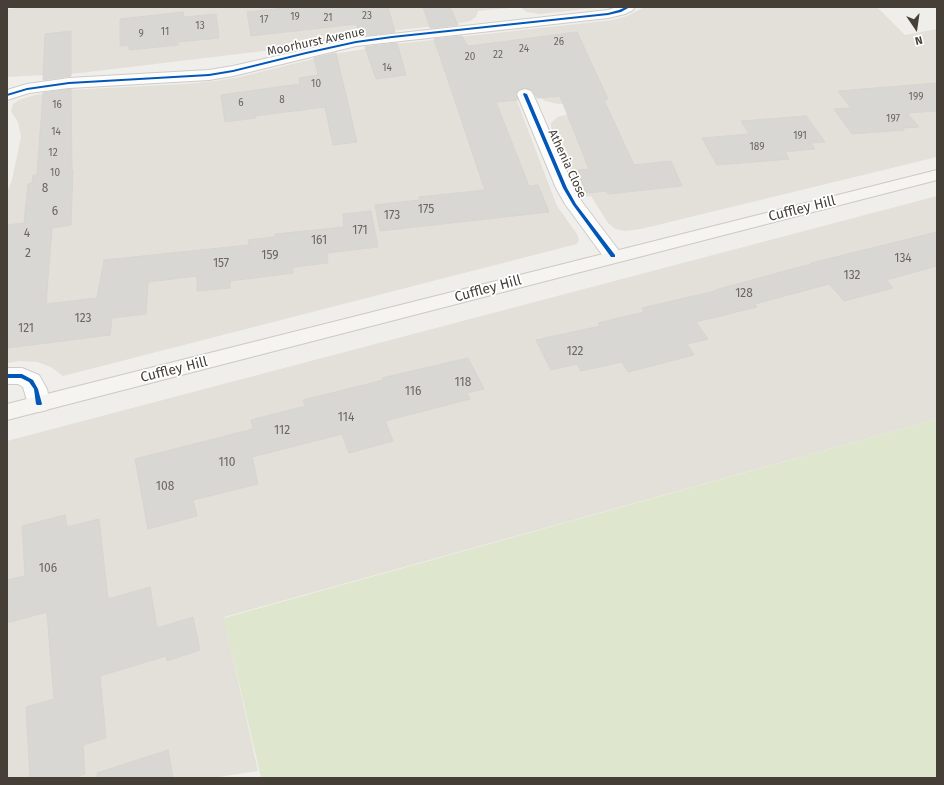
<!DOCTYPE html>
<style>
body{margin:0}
#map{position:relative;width:944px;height:785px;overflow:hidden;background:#f0eeea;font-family:"Fira Sans",sans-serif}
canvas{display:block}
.frame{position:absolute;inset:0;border:8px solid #453f38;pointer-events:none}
.north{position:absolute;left:896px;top:8px;width:40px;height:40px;-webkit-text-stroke:3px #fff;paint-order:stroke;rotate:167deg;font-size:11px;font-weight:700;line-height:16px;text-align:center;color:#453f38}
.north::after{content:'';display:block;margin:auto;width:14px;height:18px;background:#453f38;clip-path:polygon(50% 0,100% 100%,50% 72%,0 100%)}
</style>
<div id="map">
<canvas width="944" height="785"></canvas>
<div class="frame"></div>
<div class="north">N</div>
</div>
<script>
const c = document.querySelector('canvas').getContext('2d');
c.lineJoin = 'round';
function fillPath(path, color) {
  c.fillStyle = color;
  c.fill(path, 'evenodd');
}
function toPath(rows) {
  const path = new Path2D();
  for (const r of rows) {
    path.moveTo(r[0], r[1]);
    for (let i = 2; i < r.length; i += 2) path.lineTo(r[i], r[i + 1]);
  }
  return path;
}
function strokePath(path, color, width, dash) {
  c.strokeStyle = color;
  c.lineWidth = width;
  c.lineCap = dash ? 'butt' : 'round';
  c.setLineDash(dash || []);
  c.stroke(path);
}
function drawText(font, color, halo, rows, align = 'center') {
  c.font = font + ' "Fira Sans",sans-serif';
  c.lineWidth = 3.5;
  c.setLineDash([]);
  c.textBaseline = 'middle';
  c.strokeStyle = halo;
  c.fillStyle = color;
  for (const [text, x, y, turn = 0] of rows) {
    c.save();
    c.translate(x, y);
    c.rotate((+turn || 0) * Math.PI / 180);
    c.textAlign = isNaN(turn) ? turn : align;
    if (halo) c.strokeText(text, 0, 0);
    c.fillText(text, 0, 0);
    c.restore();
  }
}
fillPath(toPath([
 [28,7,603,7,540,14,527,12,520,7,478,11,476,17,470,21,460,23,357,35,272,50,80,73,7,77,7,9],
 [645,7,877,7,905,35,937,29,937,157,641,229,625,231,615,229,608,223,591,196,583,197,551,127,551,123,555,119,560,116,575,114,570,103,558,104,545,101,541,98,537,91,514,93,557,206,577,234,579,240,577,244,63,376,51,367,37,362,20,361,7,363,7,192,12,180,21,137,18,122,11,111,13,104,19,100,35,95,68,90,185,84,215,81,240,77,329,55,387,45,613,20,627,16],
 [937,196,937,419,224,617,258,771,212,778,7,778,7,441]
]), '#e3dfd9');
fillPath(toPath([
 [937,419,937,778,261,778,224,618]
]), '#dee7cd');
const building = toPath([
 [295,7,388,7,395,32,361,36,356,24,251,36,247,12,295,7],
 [423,7,450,7,458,25,430,28,423,7],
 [183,12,184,17,216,14,219,38,178,42,178,45,129,50,129,45,120,46,120,19,183,12],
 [71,31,71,76,43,80,45,34,71,31],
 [577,32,608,99,604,100,634,165,671,161,682,186,608,194,607,191,586,193,578,170,589,169,560,96,537,98,532,90,525,88,519,90,516,93,518,100,496,102,529,186,538,185,549,212,380,231,375,205,420,200,419,197,485,190,434,39,462,36,467,45,470,46,577,32],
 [397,43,406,75,376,79,365,47,397,43],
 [336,53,357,142,333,145,325,107,255,116,256,118,225,122,221,95,300,84,299,78,318,75,314,58,336,53],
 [937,83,937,111,907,113,919,127,903,128,904,130,852,134,834,109,851,108,838,91,937,83],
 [71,89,72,170,73,170,71,225,52,228,46,304,97,298,104,260,249,245,248,240,275,237,275,234,344,227,343,214,371,211,378,247,327,253,328,263,293,267,293,273,230,281,230,288,197,291,197,276,148,282,146,314,112,318,110,335,7,348,7,225,24,223,28,184,32,183,33,175,37,175,43,93,71,89],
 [806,116,825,142,811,143,815,149,785,152,789,159,717,165,702,138,749,134,741,121,806,116],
 [937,232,937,266,886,280,893,288,844,301,829,284,755,304,757,307,696,322,708,339,687,344,694,355,628,372,622,362,581,371,577,364,551,370,536,340,600,326,598,323,644,312,642,308,715,291,715,290,811,264,811,263,937,232],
 [468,358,484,389,467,393,470,399,385,421,393,441,349,453,342,434,252,457,258,484,193,500,197,516,148,529,135,459,253,429,251,420,305,406,303,400,384,380,382,378,468,358],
 [65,515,67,527,99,519,108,599,150,587,157,628,193,617,200,650,167,661,166,656,100,676,106,738,83,745,85,774,74,778,30,778,26,707,54,699,47,612,7,623,7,580,25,576,22,526,65,515],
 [168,750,173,778,97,778,97,773,168,750]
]);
fillPath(building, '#d9d7d3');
strokePath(building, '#d8d5d0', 1);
const street = toPath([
 [617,7,635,7,633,10,625,14,608,18,356,46,233,76,209,80,69,88,29,93,7,100,7,90,27,84,69,78,209,70,233,66,356,38,608,10,617,7],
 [525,89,531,91,533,94,574,188,582,202,623,256,620,260,613,262,606,260,565,204,556,188,517,94,519,91,525,89],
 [7,368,22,368,39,375,47,389,50,404,47,410,39,412,31,410,28,404,23,387,18,384,7,384,7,368]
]);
const secondary = toPath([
 [937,170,937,180,7,420,7,404,937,170]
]);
strokePath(street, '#ceccc8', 2);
strokePath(secondary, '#cecac2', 2);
fillPath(street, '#fdfcfc');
fillPath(secondary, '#f5f4f0');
fillPath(toPath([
 [626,7,630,7,621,12,608,15,392,38,356,43,306,54,233,72,209,76,69,84,27,90,7,96,7,94,27,88,69,82,209,74,233,70,306,52,356,41,392,36,608,13,619,10,626,7],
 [524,93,527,94,567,188,576,204,615,255,615,257,611,257,573,205,563,188,523,94,524,93],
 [7,374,22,374,33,380,38,389,42,404,41,405,37,405,36,404,34,389,29,382,21,378,7,378,7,374]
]), '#0057b8');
drawText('10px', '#6b6660', null, [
 ["23",367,16],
 ["19",295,17],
 ["21",328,18],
 ["17",264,20],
 ["13",200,26],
 ["11",165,32],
 ["9",141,34],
 ["26",559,42],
 ["24",524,49],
 ["22",498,55],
 ["20",470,57],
 ["14",387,68],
 ["10",316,84],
 ["199",916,97],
 ["8",282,100],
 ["6",241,103],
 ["16",57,105],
 ["197",893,119],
 ["14",56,132],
 ["191",800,136],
 ["189",757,147],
 ["12",53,153],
 ["10",55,173]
]);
drawText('12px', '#453f38', '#fff', [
 ["Moorhurst Avenue",316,42,-12],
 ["Athenia Close",567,164,65]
]);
drawText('12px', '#6b6660', null, [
 ["8",45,189],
 ["175",426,210],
 ["6",55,212],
 ["173",392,216],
 ["171",360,231],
 ["4",27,234],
 ["161",319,241],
 ["2",28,254],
 ["159",270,256],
 ["134",903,259],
 ["157",221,264],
 ["132",852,276],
 ["128",744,294],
 ["123",83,319],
 ["121",26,329],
 ["122",575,352],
 ["118",463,383],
 ["116",413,392],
 ["114",346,418],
 ["112",282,431],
 ["110",227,463],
 ["108",165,487],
 ["106",48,569]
]);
drawText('14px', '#453f38', '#fff', [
 ["Cuffley Hill",802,209,-14],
 ["Cuffley Hill",488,289,-15],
 ["Cuffley Hill",174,370,-14]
]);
</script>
